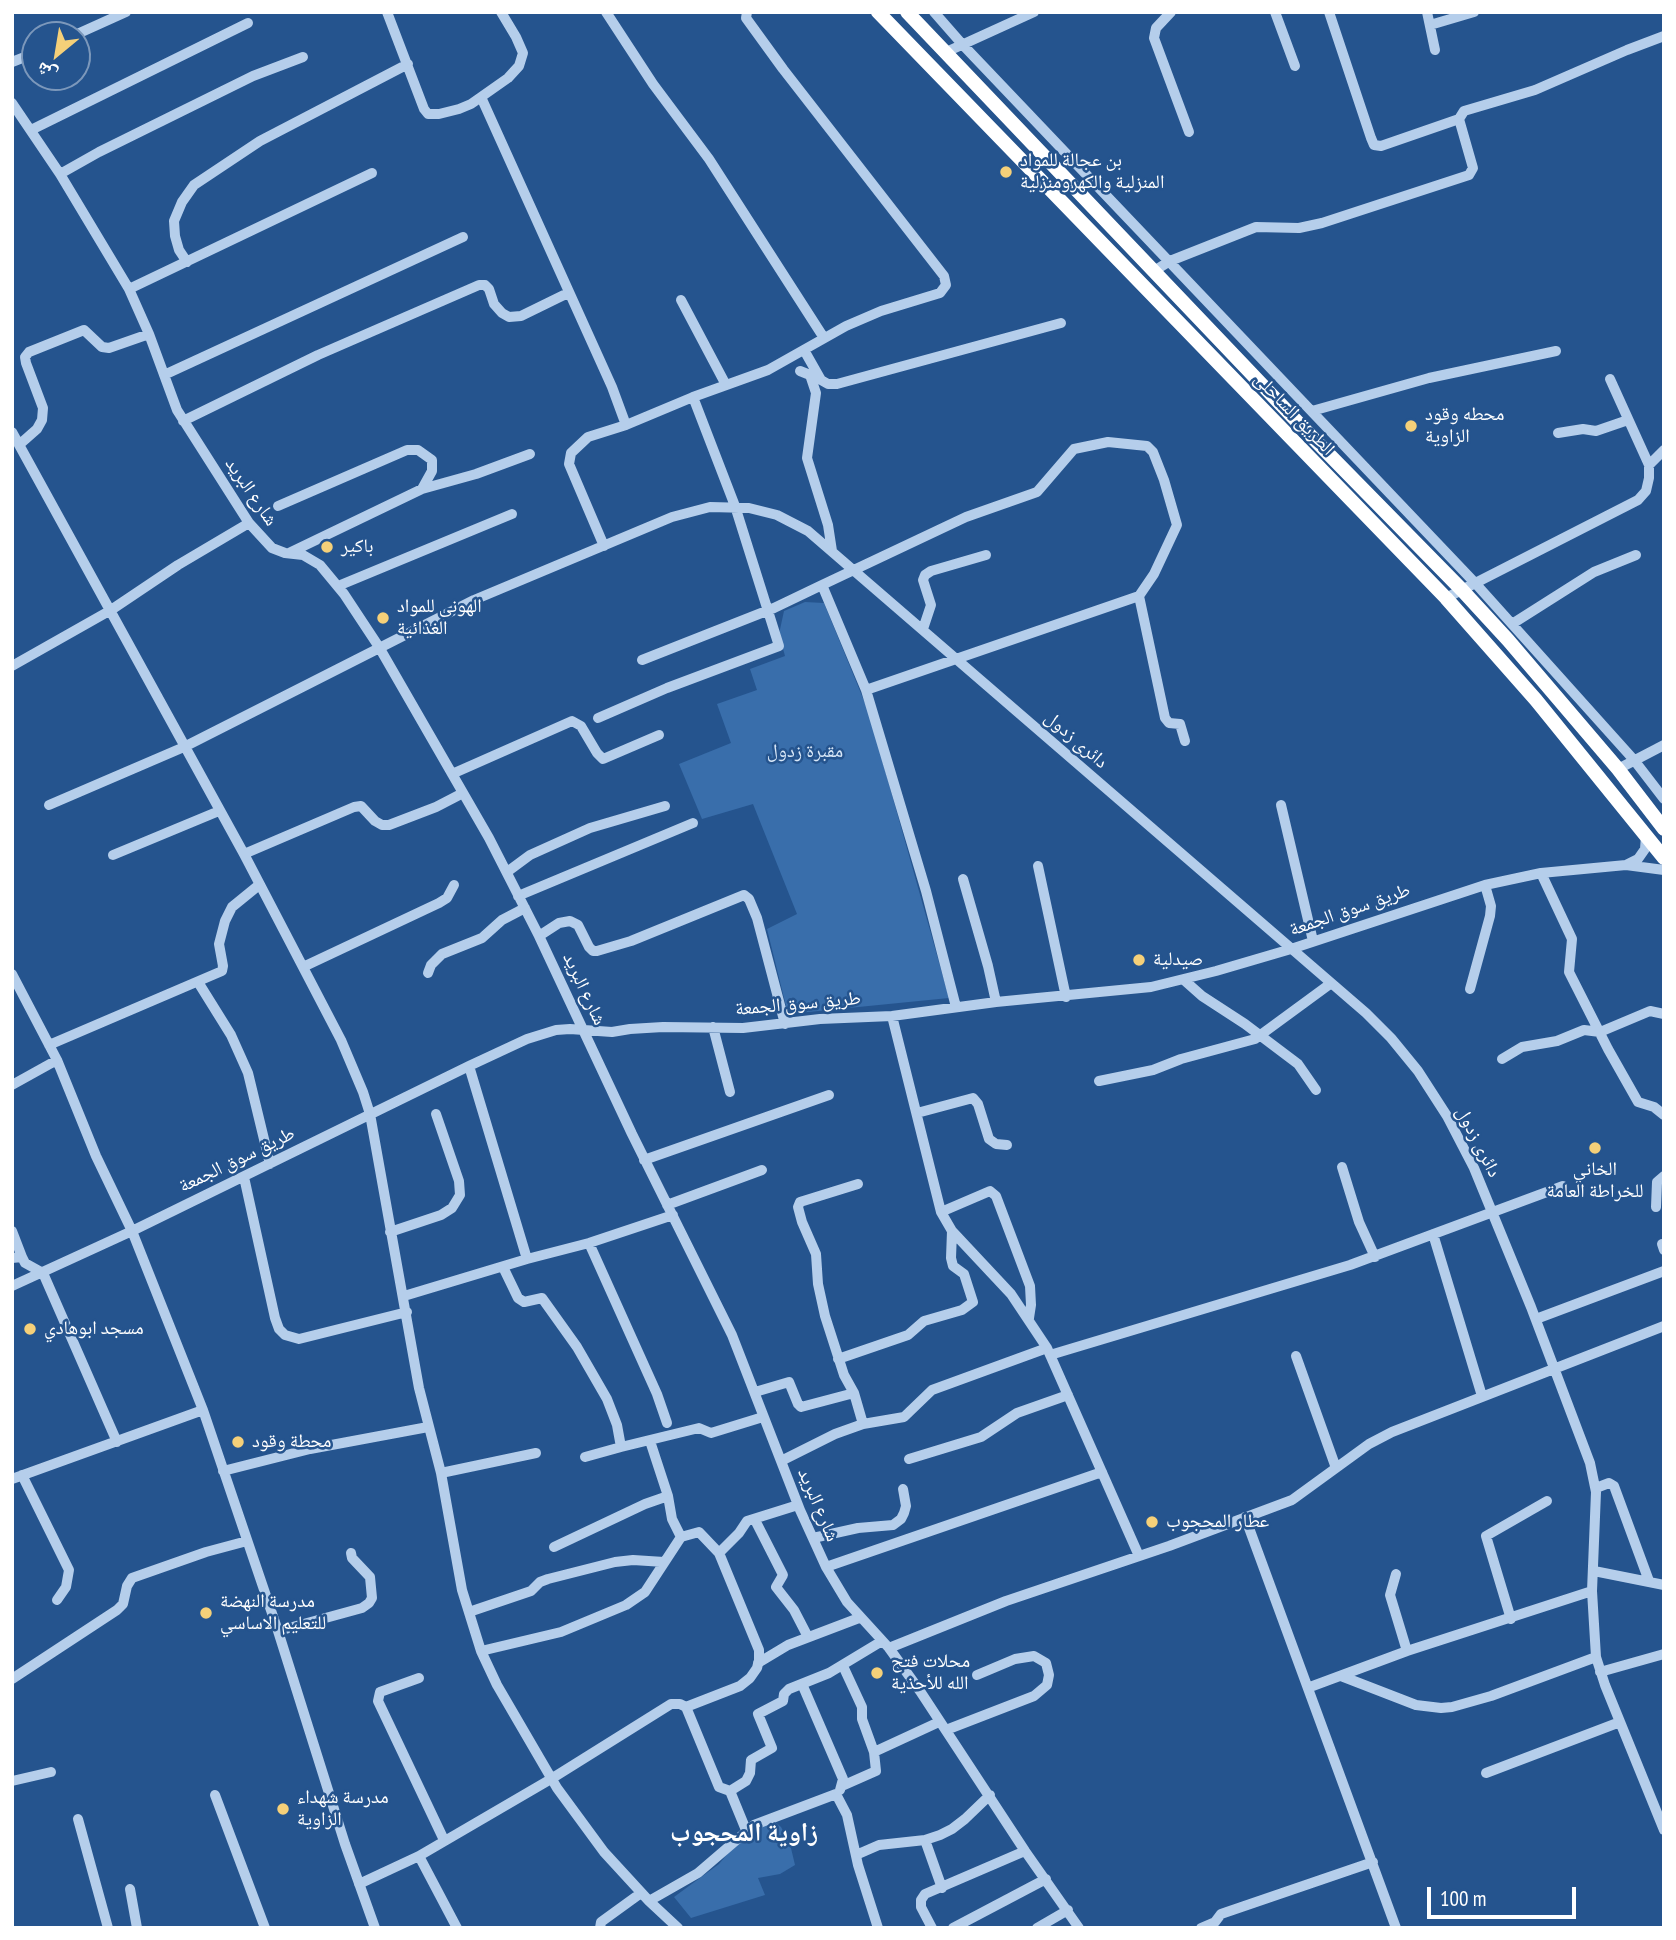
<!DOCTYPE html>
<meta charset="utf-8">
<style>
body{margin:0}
#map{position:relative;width:1676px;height:1940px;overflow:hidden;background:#25548e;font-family:"PT Sans Narrow","Noto Naskh Arabic",sans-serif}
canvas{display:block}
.frame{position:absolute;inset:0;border:14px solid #fff;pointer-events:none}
.north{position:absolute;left:21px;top:21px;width:70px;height:70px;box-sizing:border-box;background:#25548e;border:2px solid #7c98bb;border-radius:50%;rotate:210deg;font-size:19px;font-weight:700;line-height:28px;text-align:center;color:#fff}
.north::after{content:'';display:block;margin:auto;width:24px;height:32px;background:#f5d079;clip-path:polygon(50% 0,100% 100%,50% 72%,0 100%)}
.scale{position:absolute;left:1427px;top:1887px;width:149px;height:32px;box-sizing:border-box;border:4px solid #fff;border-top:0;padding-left:9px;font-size:21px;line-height:24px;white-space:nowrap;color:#fff;-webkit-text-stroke:5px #25548e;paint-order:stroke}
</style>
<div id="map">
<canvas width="1676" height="1940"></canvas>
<div class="frame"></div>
<div class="north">ش</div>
<div class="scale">100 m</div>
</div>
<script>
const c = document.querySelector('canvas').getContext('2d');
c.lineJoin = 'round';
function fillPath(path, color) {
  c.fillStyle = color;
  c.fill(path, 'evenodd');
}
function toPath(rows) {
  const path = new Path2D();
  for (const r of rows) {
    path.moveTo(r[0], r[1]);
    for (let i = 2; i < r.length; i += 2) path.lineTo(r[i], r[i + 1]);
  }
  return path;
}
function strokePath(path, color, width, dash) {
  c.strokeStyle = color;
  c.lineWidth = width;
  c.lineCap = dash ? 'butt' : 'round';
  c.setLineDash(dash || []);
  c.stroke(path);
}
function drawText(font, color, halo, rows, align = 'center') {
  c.font = font + ' "PT Sans Narrow","Noto Naskh Arabic",sans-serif';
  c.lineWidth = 5;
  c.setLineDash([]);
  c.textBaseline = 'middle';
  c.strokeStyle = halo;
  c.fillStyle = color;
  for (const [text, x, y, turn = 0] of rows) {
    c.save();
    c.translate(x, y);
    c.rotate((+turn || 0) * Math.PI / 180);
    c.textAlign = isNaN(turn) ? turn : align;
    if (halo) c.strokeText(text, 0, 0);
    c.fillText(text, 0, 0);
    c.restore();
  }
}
fillPath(toPath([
 [805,602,824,603,869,713,949,998,788,1014,767,929,797,914,753,804,702,819,679,764,731,743,717,704,757,690,750,669,785,656,779,634,784,611],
 [773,1820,781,1827,790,1844,795,1865,780,1874,758,1878,765,1895,691,1918,674,1897,719,1864,744,1834]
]), '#396eab');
strokePath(toPath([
 [387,12,424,109,428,114,439,114,459,109,471,104,481,97],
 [501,12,516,37,523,53,519,66,508,78,481,97,612,387,626,425,693,397],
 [606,12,653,84,709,159,824,338],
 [934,12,962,44,1476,584,1634,760,1664,799],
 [1171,12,1156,28,1154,38,1189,132],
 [1275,12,1295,66],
 [1329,12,1371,138,1374,145,1381,146,1459,119,1464,111,1535,90,1627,50,1664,36],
 [1427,12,1435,50],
 [1430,25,1474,12],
 [75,35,126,12],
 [944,53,1034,12],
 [12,62,35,53],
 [12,103,60,174,129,289,149,334,177,410,249,523,272,548,285,553,303,555,320,565,344,594,379,647,489,838,539,936,632,1134,732,1335,800,1510,826,1567,847,1602,889,1648,920,1691,1025,1851,1079,1928],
 [31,130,248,23],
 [60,174,99,152,253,76,303,57],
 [187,262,179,250,175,236,174,221,182,202,194,185,260,141,408,64],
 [1154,271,1170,261,1256,227,1299,228,1322,223,1469,175,1473,168,1459,119],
 [129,289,372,173],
 [681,300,726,385],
 [804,350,821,380,828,384,837,384,1061,323],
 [800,371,810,375,816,393,807,458,828,525,832,551],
 [164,375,463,237],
 [1312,411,1429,378,1556,351],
 [183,421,318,355,479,285,485,285,489,289,494,304,502,313,509,317,521,316,568,293],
 [12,432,244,854,341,1040,363,1092,370,1114,419,1388,441,1473,462,1590,481,1651,497,1685,557,1788,604,1852,649,1901,678,1928],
 [1558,433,1583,429,1596,431,1628,420],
 [20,444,37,429,42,420,43,408,26,363,25,357,29,352,84,330,102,347,109,348,149,334],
 [1649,465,1664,450],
 [278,506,407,450,418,450,432,460,432,471,422,489],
 [604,546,569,464,571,453,588,437,626,425],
 [289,553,422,489,476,474,530,454],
 [338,586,512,514],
 [1139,596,1165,718,1169,723,1180,724,1185,741],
 [1446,598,1638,500,1646,491,1649,478,1649,465,1610,379],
 [1512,624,1594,572,1636,555],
 [923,629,931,605,923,580,925,575,931,571,986,555],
 [642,660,774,608,822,585],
 [12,666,111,610,178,565,249,523],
 [866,690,1139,596,1154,574,1177,525,1164,480,1153,452,1147,446,1108,442,1074,449,1037,492,966,517,822,585,866,690,926,891,956,1007],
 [598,718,667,688,779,646,735,506,693,397,768,370,846,326,881,311,940,293,946,285,944,276,783,69,746,18,747,12],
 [1618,769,1664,745],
 [452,774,572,721,581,726,597,753,603,759,659,735],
 [49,805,184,747,474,600,672,517,710,507,749,508,777,515,808,531,1366,1013,1391,1038,1418,1071,1447,1116,1474,1168,1531,1307,1590,1463,1596,1492,1592,1591,1596,1657,1605,1685,1664,1830],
 [1281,805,1313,941],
 [244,854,354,807,361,806,375,821,382,825,389,825,436,807,463,793],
 [113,855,219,811],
 [1626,865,1638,859,1645,849,1646,836],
 [1038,866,1066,997],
 [507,872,530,855,590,828,665,806],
 [1541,873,1572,939,1569,972,1608,1049,1638,1102,1654,1107,1664,1115],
 [963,879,988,966,996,1002],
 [518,896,693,823],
 [539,936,559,923,570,921,578,925,589,947,593,951,597,951,631,941,744,895,749,899,757,918,785,1024],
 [303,967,439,903,447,898,454,885],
 [428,973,431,965,442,954,482,938,502,920,525,908],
 [12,974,57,1060,96,1156,132,1231,203,1410,278,1631,345,1844,375,1928],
 [1184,980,1202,996,1245,1024,1298,1064,1316,1090],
 [198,982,231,1035,248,1073,270,1164],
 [1470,989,1490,916,1491,906,1485,885],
 [892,1016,941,1212,952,1231,1011,1294,1047,1348,1139,1556],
 [713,1027,730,1092],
 [49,1045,222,971,223,966,219,944,225,921,232,907,259,885],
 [1502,1059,1522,1047,1557,1041,1584,1030,1600,1032,1650,1011,1664,1014],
 [469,1066,527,1259],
 [1099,1081,1153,1070,1181,1059,1255,1039,1330,984],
 [12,1085,57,1060],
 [917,1113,973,1098,978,1104,989,1139,996,1144,1007,1145],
 [644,1160,829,1095],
 [1342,1167,1359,1222,1375,1257],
 [244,1177,275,1318,279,1329,285,1335,299,1339,407,1312],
 [858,1184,800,1202,798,1207,802,1222,816,1254,818,1284,825,1316,844,1375,854,1393,863,1424],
 [667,1205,762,1170],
 [1656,1207,1657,1182,1664,1176],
 [941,1212,990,1191,996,1196,1030,1286,1031,1305,1029,1318],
 [12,1231,22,1257],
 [390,1232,441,1215,452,1208,460,1195,459,1181,436,1114],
 [1433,1234,1482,1396],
 [589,1243,657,1394,667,1423],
 [1662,1244,1664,1250],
 [12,1258,22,1257,25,1263,43,1273,117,1442],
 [503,1267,518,1298,524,1302,542,1298,577,1347,607,1399,617,1425,621,1447,699,1428,711,1433,763,1417],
 [12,1286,132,1231,469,1066,527,1039,556,1030,570,1029,612,1032,630,1029,663,1027,743,1028,820,1019,892,1016,996,1002,1151,987,1216,971,1291,949,1485,885,1541,873,1626,865,1664,870],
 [404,1296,527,1259,589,1243,673,1215],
 [1536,1319,1664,1271],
 [1050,1355,1350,1265,1563,1186],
 [1296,1356,1336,1468],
 [838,1359,908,1335,924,1321,962,1310,973,1302,964,1274,953,1266,951,1258,952,1231],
 [755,1392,789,1382,798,1404,801,1407,854,1393],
 [650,1441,668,1496,672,1519,681,1537,699,1532,719,1553,739,1533,747,1521,798,1505],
 [585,1457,621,1447],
 [909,1459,981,1437,1017,1413,1068,1395],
 [781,1461,835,1434,863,1424,904,1417,932,1390,1047,1348],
 [223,1471,310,1449,428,1427],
 [441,1473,536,1453],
 [22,1475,69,1570,66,1587,57,1600],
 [12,1479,203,1410],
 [1596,1488,1609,1483,1614,1486,1649,1581],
 [1245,1517,1396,1928],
 [755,1520,783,1575,776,1587,794,1610,808,1637],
 [813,1538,858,1528,893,1525,901,1519,904,1513,906,1506,903,1489],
 [554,1547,645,1504,668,1496],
 [826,1567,1102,1472],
 [1594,1571,1664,1585],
 [1396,1574,1390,1595,1407,1651],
 [469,1612,531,1591,540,1582,548,1579,615,1562,633,1560,664,1562],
 [1511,1619,1486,1536,1547,1501],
 [278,1631,362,1608,369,1603,372,1598,370,1577,352,1558,351,1553],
 [889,1648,1006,1601,1169,1546,1292,1500,1369,1444,1392,1432,1664,1326],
 [481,1651,561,1632,626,1605,645,1592,681,1537],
 [758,1663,788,1645,859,1618],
 [843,1666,862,1707,862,1719,874,1752],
 [1600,1672,1664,1654],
 [1341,1676,1416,1705,1441,1708,1452,1707,1491,1696,1596,1657],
 [419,1678,380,1692,378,1701,444,1840],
 [12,1679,117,1610,123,1604,127,1586,132,1578,206,1552,247,1541],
 [802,1684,843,1779,840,1790],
 [1310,1687,1407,1651,1592,1591],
 [686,1707,740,1686,750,1678,757,1668,759,1660,759,1650,719,1553],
 [946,1730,1034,1696,1047,1685,1049,1675,1046,1663,1034,1656,1015,1659,977,1675],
 [1486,1773,1620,1722],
 [12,1781,51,1772],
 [842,1786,876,1771,874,1752,939,1722],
 [730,1791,746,1781,750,1773,751,1760,772,1748,758,1714,783,1701,784,1694,789,1689,829,1673,882,1641],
 [215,1795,265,1928],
 [78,1819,108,1928],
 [925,1840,942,1888],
 [856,1855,879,1845,925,1840,940,1835,952,1829,965,1819,990,1795],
 [359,1884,419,1856],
 [130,1889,137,1928],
 [649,1901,698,1873,754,1825,836,1794,847,1815,858,1865,878,1928],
 [457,1928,419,1856,551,1779,671,1704,680,1704,686,1707,719,1787,730,1791,746,1830],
 [600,1928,601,1922,641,1893],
 [932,1928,921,1907,921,1900,925,1894,1025,1851],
 [953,1928,1046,1879],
 [1037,1928,1068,1910],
 [1201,1928,1215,1922,1221,1914,1373,1862]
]), '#b5ceeb', 10);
strokePath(toPath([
 [878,12,1446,598,1536,700,1664,858],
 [907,12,1308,433,1462,590,1508,640,1618,769,1664,829]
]), '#fff', 14);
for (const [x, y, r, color] of [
 [1006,172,7,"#f5d079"],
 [1411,426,7,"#f5d079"],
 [327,547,7,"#f5d079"],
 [383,618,7,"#f5d079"],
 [1139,960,7,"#f5d079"],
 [1595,1148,7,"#f5d079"],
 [30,1329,7,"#f5d079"],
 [238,1442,7,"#f5d079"],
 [1152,1522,7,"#f5d079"],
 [206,1613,7,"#f5d079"],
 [877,1673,7,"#f5d079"],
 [283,1809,7,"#f5d079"]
]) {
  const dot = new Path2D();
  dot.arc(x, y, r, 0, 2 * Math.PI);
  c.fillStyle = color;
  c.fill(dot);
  strokePath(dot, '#25548e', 2.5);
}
drawText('19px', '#fff', '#25548e', [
 ["بن عجالة للمواد",1020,161],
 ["المنزلية والكهرومنزلية",1020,183],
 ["محطه وقود",1425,415],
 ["الزاوية",1425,437],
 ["باكير",341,547],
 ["الهونى للمواد",397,607],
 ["الغذائية",397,629],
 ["صيدلية",1153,960],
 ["الخاني",1595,1170,"center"],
 ["للخراطة العامة",1595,1192,"center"],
 ["مسجد ابوهادي",44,1329],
 ["محطة وقود",252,1442],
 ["عطار المحجوب",1166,1522],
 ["مدرسة النهضة",220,1602],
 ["للتعليم الاساسي",220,1624],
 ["محلات فتح",891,1662],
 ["الله للأحذية",891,1684],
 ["مدرسة شهداء",297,1798],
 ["الزاوية",297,1820]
], 'left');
drawText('19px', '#fff', '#25548e', [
 ["الطريق الساحلى",1294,414,46],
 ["شارع البريد",251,492,56],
 ["دائرى زدول",1076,740,41],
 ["طريق سوق الجمعة",1350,910,-19],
 ["شارع البريد",584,989,65],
 ["طريق سوق الجمعة",798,1004,-5],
 ["دائرى زدول",1478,1142,63],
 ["طريق سوق الجمعة",237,1160,-26],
 ["شارع البريد",818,1505,67]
]);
drawText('19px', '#d9e8f8', '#25548e', [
 ["مقبرة زدول",805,752]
]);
drawText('bold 26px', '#fff', '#25548e', [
 ["زاوية المحجوب",744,1834]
]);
</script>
